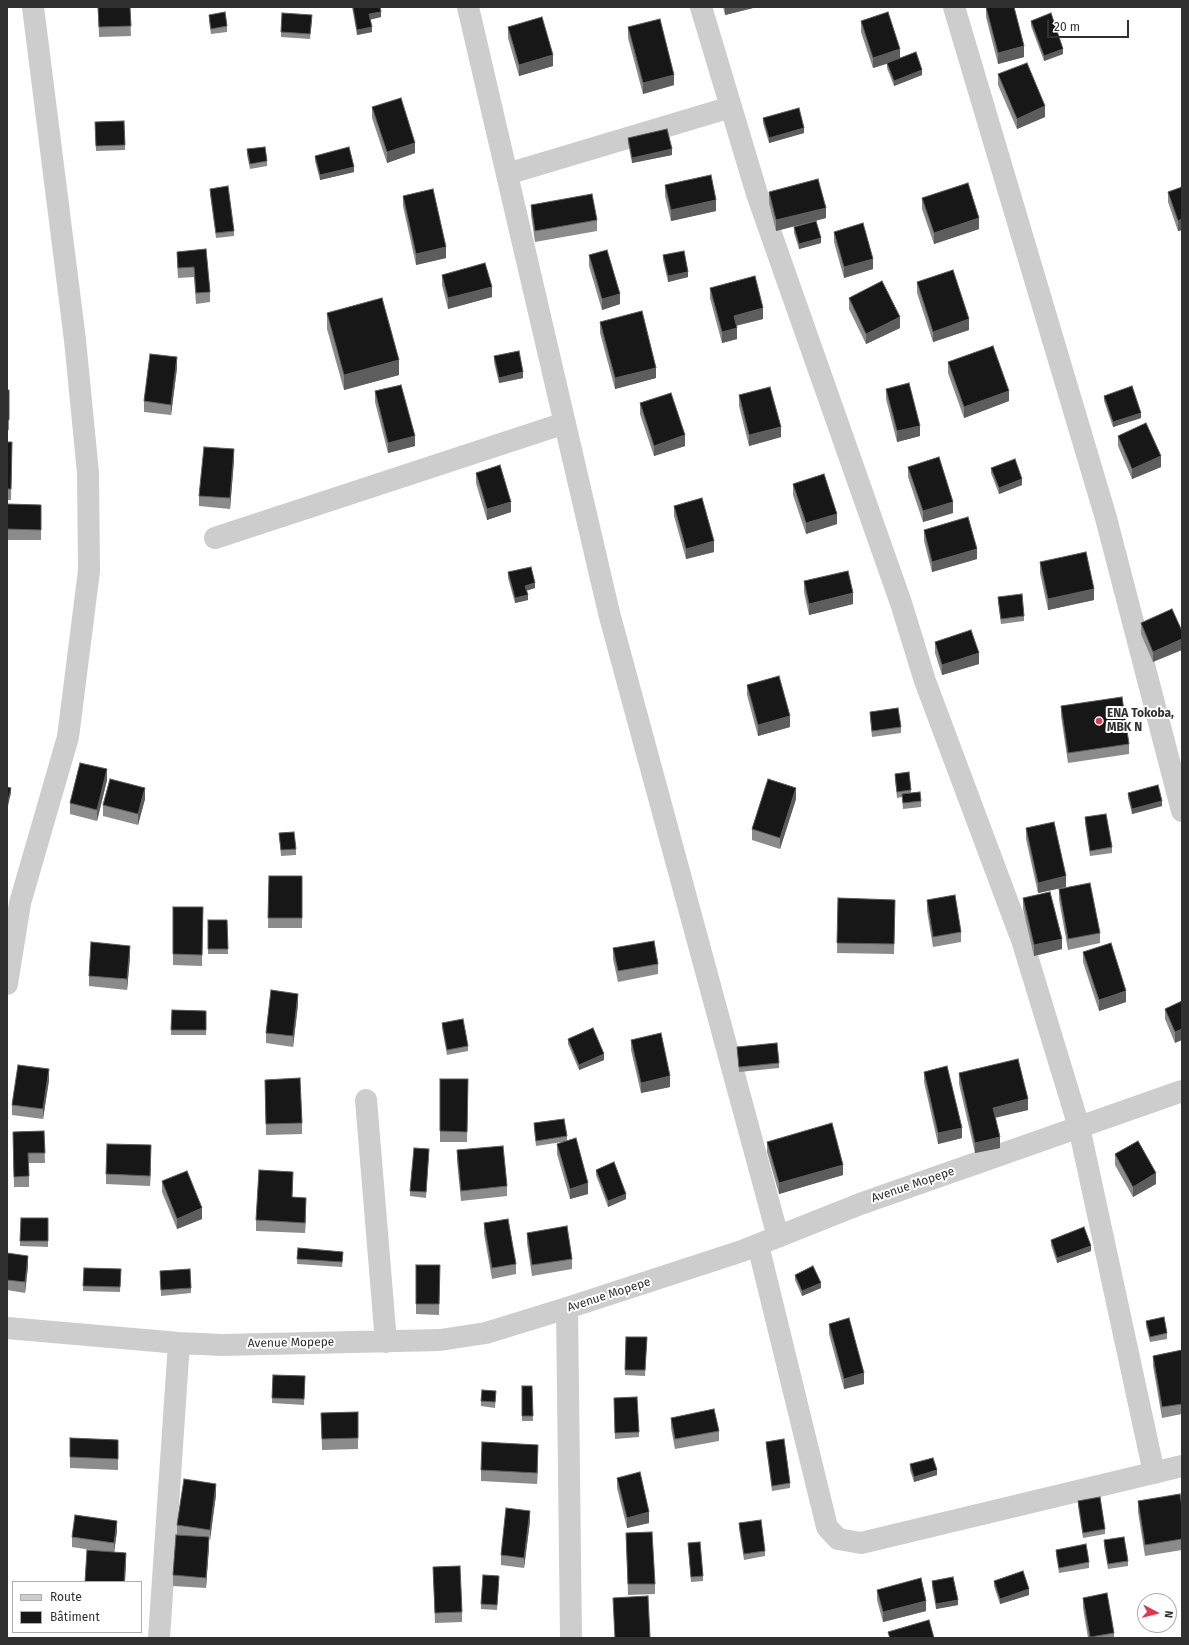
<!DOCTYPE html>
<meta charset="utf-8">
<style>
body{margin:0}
#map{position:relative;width:1189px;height:1645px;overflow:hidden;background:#fff;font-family:"Fira Sans",sans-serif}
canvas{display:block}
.frame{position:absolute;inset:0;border:8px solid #303030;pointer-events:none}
.legend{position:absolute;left:12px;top:1581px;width:130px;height:52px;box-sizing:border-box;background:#fff;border:1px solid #acacac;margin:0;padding:5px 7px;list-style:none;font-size:12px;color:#303030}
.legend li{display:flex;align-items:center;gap:8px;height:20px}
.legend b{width:20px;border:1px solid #acacac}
.north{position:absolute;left:1137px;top:1593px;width:40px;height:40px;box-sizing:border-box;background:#fff;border:1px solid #acacac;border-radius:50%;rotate:97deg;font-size:11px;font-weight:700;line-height:16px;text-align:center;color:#303030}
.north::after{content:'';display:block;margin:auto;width:14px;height:18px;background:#e3364d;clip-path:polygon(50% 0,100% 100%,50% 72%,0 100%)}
.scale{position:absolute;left:1047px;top:20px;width:82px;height:18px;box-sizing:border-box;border:2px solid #303030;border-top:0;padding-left:5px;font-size:12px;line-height:14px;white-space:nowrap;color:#303030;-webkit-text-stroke:3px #fff;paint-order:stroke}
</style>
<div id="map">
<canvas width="1189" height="1645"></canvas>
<div class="frame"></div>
<ul class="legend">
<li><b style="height:5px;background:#cdcdcd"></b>Route</li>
<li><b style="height:11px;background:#171717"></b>Bâtiment</li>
</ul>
<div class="north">N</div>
<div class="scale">20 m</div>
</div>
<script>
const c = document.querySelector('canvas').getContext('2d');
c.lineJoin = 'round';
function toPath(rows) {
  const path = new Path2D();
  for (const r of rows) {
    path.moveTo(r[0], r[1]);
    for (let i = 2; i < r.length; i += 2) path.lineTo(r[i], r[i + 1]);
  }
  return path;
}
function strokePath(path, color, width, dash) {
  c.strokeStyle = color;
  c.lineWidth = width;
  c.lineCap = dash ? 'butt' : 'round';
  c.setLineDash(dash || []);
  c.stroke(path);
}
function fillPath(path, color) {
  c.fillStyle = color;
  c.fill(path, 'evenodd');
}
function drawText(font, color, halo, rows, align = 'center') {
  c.font = font + ' "Fira Sans",sans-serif';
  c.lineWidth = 4;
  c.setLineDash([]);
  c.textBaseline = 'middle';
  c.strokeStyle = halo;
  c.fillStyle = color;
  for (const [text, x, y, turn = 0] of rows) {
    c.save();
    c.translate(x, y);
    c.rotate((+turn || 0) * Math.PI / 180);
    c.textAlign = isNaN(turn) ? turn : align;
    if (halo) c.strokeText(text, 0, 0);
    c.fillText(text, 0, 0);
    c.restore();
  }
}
strokePath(toPath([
 [468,7,609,613,778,1237],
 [701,7,757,194,901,603,925,681,1023,943,1079,1127,1154,1473],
 [954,7,1106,518,1182,811],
 [507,174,731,107],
 [215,538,565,423],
 [7,984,20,903,68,737,89,571,88,473,75,340,33,7],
 [366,1100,386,1342],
 [758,1245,827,1527,838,1539,861,1543,1182,1466],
 [567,1308,571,1638],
 [7,1328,179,1343,222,1345,440,1340,486,1333,567,1308,742,1251,860,1204,1182,1091],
 [159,1638,179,1343]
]), '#cdcdcd', 22);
fillPath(toPath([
 [98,7,130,7,131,36,99,37],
 [352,7,380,7,381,17,370,19,372,32,357,35],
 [723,7,757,7,725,15],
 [986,7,1024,57,998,64,986,17],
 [209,15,227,26,227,32,211,34,209,21],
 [312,20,310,39,281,37,281,32],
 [861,21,900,58,922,75,894,86,887,68,887,64,873,68,861,32],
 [1031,21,1063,54,1044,61,1031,26],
 [508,27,553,66,519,76,508,38],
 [628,27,674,85,643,94,628,38],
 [998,74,1045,117,1017,129,998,85],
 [372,107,415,153,387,163,372,118],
 [763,118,804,133,769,143,763,123],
 [95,127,125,145,125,150,96,151],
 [628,138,672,155,632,163,628,143],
 [247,149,267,161,267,166,250,169,247,155],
 [315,156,354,172,320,180,315,161],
 [665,185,716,211,671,221,665,196],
 [1182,187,1182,230,1178,231,1168,202,1168,192],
 [210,189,234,231,234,236,216,238,210,194],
 [769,192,826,218,776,231,769,203],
 [403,196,446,258,416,265,403,206],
 [922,198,979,229,934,244,922,209],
 [531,205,597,220,597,231,535,242,531,215],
 [794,227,821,243,799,249,794,233],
 [834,232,873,269,844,278,834,242],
 [206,249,210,292,210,302,196,304,194,277,178,278,177,262,177,252],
 [589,255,620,304,602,310,589,266],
 [663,255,688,277,668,282,663,260],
 [442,275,492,297,448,309,442,285],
 [917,282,969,330,933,342,917,293],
 [710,288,763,319,736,326,737,339,722,343,710,298],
 [849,298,900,328,866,344,849,309],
 [327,313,399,375,344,390,327,329],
 [600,322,656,378,615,389,600,333],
 [494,356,523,378,499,383,494,362],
 [948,362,1009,401,964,418,948,373],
 [177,368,171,415,144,412,144,401],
 [886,389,920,436,897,442,886,399],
 [7,390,9,390,9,430,7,430],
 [375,391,415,446,388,453,375,402],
 [739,395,781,437,749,446,739,406],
 [1104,396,1141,418,1113,427,1104,401],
 [640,403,685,446,654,456,640,414],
 [1118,436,1161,467,1132,479,1118,446],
 [7,442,12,442,11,500,7,500],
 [234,460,230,509,199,506,199,496],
 [908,467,953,513,923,522,908,477],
 [991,468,1022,485,999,494,991,473],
 [476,473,511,512,487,520,476,483],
 [793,484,837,524,806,534,793,495],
 [7,504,41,505,41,540,7,540],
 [674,506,714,552,686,559,674,516],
 [924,530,977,559,932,572,924,541],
 [1040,562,1094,600,1048,610,1040,573],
 [508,572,535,588,526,591,528,600,515,603,508,578],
 [804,581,853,604,809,615,804,592],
 [998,597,1024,616,1024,621,1001,624,998,602],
 [1172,609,1153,662,1141,634,1141,623],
 [935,642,979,664,942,675,935,653],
 [747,685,790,727,758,736,747,695],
 [1061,706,1129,744,1129,754,1068,763,1061,716],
 [870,712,901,727,901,733,872,737,870,717],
 [895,774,911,790,911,793,921,801,921,807,903,809,902,797,897,798,895,779],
 [107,780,97,821,70,814,70,803],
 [1128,793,1162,806,1132,814,1128,798],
 [145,799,138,825,103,816,103,805],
 [796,799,780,849,752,840,752,829],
 [1085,817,1112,847,1112,853,1090,856,1085,823],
 [1026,828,1066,887,1038,893,1026,839],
 [279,833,296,849,296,855,281,856],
 [269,876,302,876,302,928,268,928],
 [1059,889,1100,933,1100,943,1068,950,1059,900],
 [838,898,895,900,894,954,837,953],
 [1023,898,1062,949,1034,956,1023,909],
 [927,900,961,932,961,942,933,947,927,911],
 [173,907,203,907,202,966,173,965],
 [208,920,227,920,228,954,208,954],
 [613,948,658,964,658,974,618,982,613,959],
 [1083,952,1126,1002,1099,1011,1083,962],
 [130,957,127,990,89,986,89,976],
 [1182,1001,1175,1043,1165,1019,1165,1009],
 [298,1004,293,1047,266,1043,266,1033],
 [172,1010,206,1011,206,1035,171,1035],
 [442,1023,468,1046,468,1051,447,1055,442,1028],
 [568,1039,604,1060,579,1070,568,1044],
 [631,1040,670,1087,641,1093,631,1050],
 [737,1047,779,1063,779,1068,739,1072],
 [924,1072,962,1138,938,1144,924,1082],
 [959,1073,1028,1110,995,1118,1000,1148,975,1153,959,1084],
 [440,1079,468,1079,467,1142,440,1142],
 [49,1080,43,1119,12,1115,12,1105],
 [265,1080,302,1123,302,1134,266,1135],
 [534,1123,567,1136,567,1141,588,1194,570,1199,557,1154,557,1144,562,1142,536,1146,534,1129],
 [44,1131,45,1163,29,1163,29,1187,14,1187,13,1132],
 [767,1142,843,1175,779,1194,767,1152],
 [457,1150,507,1186,507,1196,461,1201,457,1161],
 [429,1154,426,1198,410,1196,410,1191],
 [1115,1154,1156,1184,1133,1197,1115,1165],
 [151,1156,150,1186,106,1184,106,1174],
 [596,1170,626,1199,608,1207,596,1175],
 [162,1181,202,1219,177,1229,162,1192],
 [293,1183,292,1197,306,1208,305,1233,256,1231,256,1220],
 [48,1218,48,1247,20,1246,20,1241],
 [484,1223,516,1264,516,1274,492,1279,484,1234],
 [1181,1226,1182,1226,1182,1238,1181,1236],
 [527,1233,572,1259,572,1269,532,1276,527,1243],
 [1051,1240,1091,1251,1057,1263,1051,1245],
 [298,1248,343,1257,342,1267,297,1264],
 [7,1253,28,1266,25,1293,7,1290],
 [416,1265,440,1276,439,1315,416,1314],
 [84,1268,121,1269,120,1292,83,1291],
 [160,1271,191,1288,191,1293,161,1296],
 [795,1275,821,1288,802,1296,795,1280],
 [1146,1321,1167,1333,1167,1339,1150,1342,1146,1326],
 [829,1324,864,1384,844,1389,829,1334],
 [626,1337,647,1337,645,1376,625,1375],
 [1182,1350,1182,1414,1162,1418,1153,1366,1153,1356],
 [273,1375,305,1376,304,1405,272,1403],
 [522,1386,532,1386,533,1421,522,1421],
 [496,1396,495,1408,481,1406,481,1401],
 [614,1398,639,1432,639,1437,615,1439],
 [358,1412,358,1449,322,1450,321,1413],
 [671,1418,719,1431,719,1441,675,1449,671,1428],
 [70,1438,118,1440,118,1470,70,1468],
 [766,1442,790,1483,790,1488,772,1491,766,1447],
 [538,1456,537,1484,481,1481,481,1470],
 [910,1464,937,1475,914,1482,910,1470],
 [617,1478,649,1523,627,1528,617,1488],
 [216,1495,209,1541,206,1588,173,1586,173,1575,177,1535,177,1525],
 [1078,1501,1105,1529,1105,1534,1083,1538,1078,1506],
 [1138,1501,1182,1507,1182,1550,1145,1556,1138,1512],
 [530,1521,524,1568,501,1565,501,1555],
 [739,1523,765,1551,765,1556,744,1560,739,1529],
 [117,1531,114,1552,126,1564,125,1582,85,1582,104,1552,72,1547,72,1537],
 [626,1533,655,1584,655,1594,628,1595],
 [1104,1540,1128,1561,1128,1566,1108,1569,1104,1546],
 [688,1543,703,1576,703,1581,691,1582],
 [1056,1550,1089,1562,1089,1568,1059,1573,1056,1555],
 [433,1567,462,1612,462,1622,435,1623],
 [499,1581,497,1610,481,1609,481,1604],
 [932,1581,958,1605,936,1609,932,1587],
 [994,1581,1029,1595,1000,1604,994,1586],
 [877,1590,926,1611,883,1622,877,1600],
 [1083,1598,1114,1633,1114,1638,1088,1638,1083,1608]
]), '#8b8b8b');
fillPath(toPath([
 [725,7,757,7,725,15],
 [381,12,381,17,369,20,369,14],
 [372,27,372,32,357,35,357,30],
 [1024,46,1024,57,998,64,998,53],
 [900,49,900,59,873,68,873,58],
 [1063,49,1063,54,1044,61,1044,56],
 [553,55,553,66,519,76,519,65],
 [922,70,922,75,894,86,894,81],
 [674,75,674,85,643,94,643,83],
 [1045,106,1045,117,1017,129,1017,119],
 [804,128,804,133,769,143,769,138],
 [415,143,415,153,387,163,387,152],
 [672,149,672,155,632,163,632,158],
 [354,167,354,172,320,180,320,175],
 [716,200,716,211,671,221,671,210],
 [826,208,826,218,776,231,776,220],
 [979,218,979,229,934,244,934,233],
 [1182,219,1182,230,1178,231,1178,221],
 [821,238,821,243,799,249,799,244],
 [446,247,446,258,416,265,416,254],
 [873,259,873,269,844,278,844,267],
 [688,272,688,277,668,282,668,276],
 [492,287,492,297,448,309,448,298],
 [620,294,620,304,602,310,602,299],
 [763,308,763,319,734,326,734,316],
 [900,317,900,328,866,344,866,334],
 [969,319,969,330,933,342,933,332],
 [737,328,737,339,722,343,722,332],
 [177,357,177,368,171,415,171,405],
 [399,360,399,375,344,390,344,375],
 [656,368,656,378,615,389,615,378],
 [523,372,523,378,499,383,499,378],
 [1009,391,1009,401,964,418,964,407],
 [1141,413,1141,418,1113,427,1113,422],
 [920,426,920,436,897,442,897,431],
 [781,427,781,437,749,446,749,435],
 [685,435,685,446,654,456,654,446],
 [415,436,415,446,388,453,388,443],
 [234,449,234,460,230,509,230,498],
 [1161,456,1161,467,1132,479,1132,469],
 [1022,479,1022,485,999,494,999,488],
 [511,502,511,512,487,520,487,509],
 [953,502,953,513,923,522,923,511],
 [837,514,837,524,806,534,806,523],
 [714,541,714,552,686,559,686,549],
 [977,549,977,559,932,572,932,562],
 [535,583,535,588,525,591,525,586],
 [1094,589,1094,600,1048,610,1048,599],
 [853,593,853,604,809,615,809,604],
 [528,595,528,600,515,603,515,598],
 [1182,639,1182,650,1153,662,1153,652],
 [979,653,979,664,942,675,942,665],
 [790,716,790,727,758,736,758,725],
 [107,769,107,780,97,821,97,810],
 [11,788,11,793,7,810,7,805],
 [145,788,145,799,138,825,138,814],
 [796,788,796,799,780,849,780,838],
 [1162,801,1162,806,1132,814,1132,809],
 [1066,876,1066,887,1038,893,1038,883],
 [1062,939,1062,949,1034,956,1034,945],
 [130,946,130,957,127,990,127,979],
 [1126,991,1126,1002,1099,1011,1099,1000],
 [298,994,298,1004,293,1047,293,1036],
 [1182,1029,1182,1040,1175,1043,1175,1032],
 [604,1054,604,1060,579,1070,579,1065],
 [49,1069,49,1080,43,1119,43,1109],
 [670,1076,670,1087,641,1093,641,1083],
 [1028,1099,1028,1110,993,1118,993,1108],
 [962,1128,962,1138,938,1144,938,1133],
 [1000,1137,1000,1148,975,1153,975,1143],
 [151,1145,151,1156,150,1186,150,1176],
 [843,1165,843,1175,779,1194,779,1183],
 [1156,1173,1156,1184,1133,1197,1133,1187],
 [588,1183,588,1194,570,1199,570,1189],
 [626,1194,626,1199,608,1207,608,1201],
 [306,1198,306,1208,305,1233,305,1223],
 [202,1208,202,1219,177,1229,177,1219],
 [1091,1246,1091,1251,1057,1263,1057,1258],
 [28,1256,28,1266,25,1293,25,1282],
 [821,1283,821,1288,802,1296,802,1291],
 [864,1373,864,1384,844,1389,844,1379],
 [538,1445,538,1456,537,1484,537,1473],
 [937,1470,937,1475,914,1482,914,1477],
 [216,1484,216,1495,210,1541,210,1530],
 [530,1511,530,1521,524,1568,524,1558],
 [649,1512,649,1523,627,1528,627,1518],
 [117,1521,117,1531,114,1553,114,1543],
 [209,1537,209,1548,206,1588,206,1578],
 [126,1553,125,1582,124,1582],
 [1029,1589,1029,1595,1000,1604,1000,1599],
 [958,1600,958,1605,936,1609,936,1604],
 [926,1601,926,1611,883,1622,883,1612]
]), '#5d5d5d');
const building = toPath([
 [98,7,130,7,131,26,99,27,98,7],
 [353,7,380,7,381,12,369,14,372,27,357,30,353,7],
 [986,7,1014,7,1024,46,998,53,986,7],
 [225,12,227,26,211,29,209,15,225,12],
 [888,12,900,49,873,58,861,21,888,12],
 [282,13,312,15,310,34,281,32,282,13],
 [1051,13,1063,49,1044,56,1031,21,1051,13],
 [542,17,553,55,519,65,508,27,542,17],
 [660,19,674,75,643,83,628,27,660,19],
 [916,52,922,70,894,81,887,63,916,52],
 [1027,63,1045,106,1017,119,998,74,1027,63],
 [401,98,415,143,387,152,372,107,401,98],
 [799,108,804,128,769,138,763,118,799,108],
 [124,121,125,145,96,146,95,122,124,121],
 [667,129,672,149,632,158,628,138,667,129],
 [265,147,267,161,250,164,247,149,265,147],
 [349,147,354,167,320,175,315,156,349,147],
 [711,175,716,200,671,210,665,185,711,175],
 [818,179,826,208,776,220,769,192,818,179],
 [968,183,979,218,934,233,922,198,968,183],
 [228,186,234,231,216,233,210,189,228,186],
 [1182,187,1182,219,1178,221,1168,192,1182,187],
 [433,189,446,247,416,254,403,196,433,189],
 [592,194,597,220,535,231,531,205,592,194],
 [816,221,821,238,799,244,794,227,816,221],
 [863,223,873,259,844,267,834,232,863,223],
 [206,249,210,292,196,293,194,267,178,268,177,252,206,249],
 [607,250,620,294,602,299,589,255,607,250],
 [684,251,688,272,668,276,663,255,684,251],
 [485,263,492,287,448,298,442,275,485,263],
 [953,270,969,319,933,332,917,282,953,270],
 [755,276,763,308,734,316,737,328,722,332,710,288,755,276],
 [882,281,900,317,866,334,849,298,882,281],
 [382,298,399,360,344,375,327,313,382,298],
 [642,311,656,368,615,378,600,322,642,311],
 [993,346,1009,391,964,407,948,362,993,346],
 [519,351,523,372,499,378,494,356,519,351],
 [150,354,177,357,171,405,144,401,150,354],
 [909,383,920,426,897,431,886,389,909,383],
 [401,385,415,436,388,443,375,391,401,385],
 [1132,386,1141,413,1113,422,1104,396,1132,386],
 [770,387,781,427,749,435,739,395,770,387],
 [7,390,9,390,9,420,7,420,7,390],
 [671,393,685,435,654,446,640,403,671,393],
 [1146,423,1161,456,1132,469,1118,436,1146,423],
 [7,442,12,442,11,489,7,489,7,442],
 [204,447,234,449,230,498,199,496,204,447],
 [939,457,953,502,923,511,908,467,939,457],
 [1015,459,1022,479,999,488,991,468,1015,459],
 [500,465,511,502,487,509,476,473,500,465],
 [824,474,837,514,806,523,793,484,824,474],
 [702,498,714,541,686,549,674,506,702,498],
 [7,504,41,505,41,530,7,529,7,504],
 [968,517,977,549,932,562,924,530,968,517],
 [1086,552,1094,589,1048,599,1040,562,1086,552],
 [531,567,535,583,525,586,528,595,515,598,508,572,531,567],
 [848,571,853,593,809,604,804,581,848,571],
 [1022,594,1024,616,1001,619,998,597,1022,594],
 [1172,609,1182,631,1182,639,1153,652,1141,623,1172,609],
 [971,630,979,653,942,665,935,642,971,630],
 [779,676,790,716,758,725,747,685,779,676],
 [1122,697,1129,744,1068,753,1061,706,1122,697],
 [898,708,901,727,872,731,870,712,898,708],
 [80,763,107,769,97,810,70,803,80,763],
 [909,772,911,790,897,792,895,774,909,772],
 [110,779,145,788,138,814,103,805,110,779],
 [768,779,796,788,780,838,752,829,768,779],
 [1158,785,1162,801,1132,809,1128,793,1158,785],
 [7,787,11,788,7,805,7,787],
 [920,792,921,801,903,803,902,794,920,792],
 [1106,814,1112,847,1090,851,1085,817,1106,814],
 [1054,822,1066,876,1038,883,1026,828,1054,822],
 [294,832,296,849,281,850,279,833,294,832],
 [269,876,302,876,302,918,268,918,269,876],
 [1090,883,1100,933,1068,939,1059,889,1090,883],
 [1050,892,1062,939,1034,945,1023,898,1050,892],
 [955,895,961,932,933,937,927,900,955,895],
 [838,898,895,900,894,944,837,943,838,898],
 [173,907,203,907,202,955,173,954,173,907],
 [208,920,227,920,228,949,208,949,208,920],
 [654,941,658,964,618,971,613,948,654,941],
 [91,942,130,946,127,979,89,976,91,942],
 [1111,943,1126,991,1099,1000,1083,952,1111,943],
 [271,990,298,994,293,1036,266,1033,271,990],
 [1182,1001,1182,1029,1175,1032,1165,1009,1182,1001],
 [172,1010,206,1011,206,1030,171,1030,172,1010],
 [463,1019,468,1046,447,1050,442,1023,463,1019],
 [593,1028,604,1054,579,1065,568,1039,593,1028],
 [661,1033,670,1076,641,1083,631,1040,661,1033],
 [777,1043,779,1063,739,1067,737,1047,777,1043],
 [1018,1059,1028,1099,993,1108,1000,1137,975,1143,959,1073,1018,1059],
 [18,1065,49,1069,43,1109,12,1105,18,1065],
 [947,1066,962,1128,938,1133,924,1072,947,1066],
 [300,1078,302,1123,266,1124,265,1080,300,1078],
 [440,1079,468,1079,467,1132,440,1131,440,1079],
 [564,1119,567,1136,536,1141,534,1123,564,1119],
 [832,1123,843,1165,779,1183,767,1142,832,1123],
 [44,1131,45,1153,28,1153,29,1176,14,1177,13,1132,44,1131],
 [576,1138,588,1183,570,1189,557,1144,576,1138],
 [1138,1141,1156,1173,1133,1187,1115,1154,1138,1141],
 [107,1144,151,1145,150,1176,106,1174,107,1144],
 [503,1146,507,1186,461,1191,457,1150,503,1146],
 [414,1148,429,1149,426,1192,410,1191,414,1148],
 [614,1162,626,1194,608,1201,596,1170,614,1162],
 [259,1170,293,1172,292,1197,306,1198,305,1223,256,1220,259,1170],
 [187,1171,202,1208,177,1219,162,1181,187,1171],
 [21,1218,48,1218,48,1241,20,1241,21,1218],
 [508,1219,516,1264,492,1268,484,1223,508,1219],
 [567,1226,572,1259,532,1265,527,1233,567,1226],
 [1084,1227,1091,1246,1057,1258,1051,1240,1084,1227],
 [298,1248,343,1252,342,1262,297,1259,298,1248],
 [7,1253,28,1256,25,1282,7,1280,7,1253],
 [416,1265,440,1265,439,1304,416,1304,416,1265],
 [813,1266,821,1283,802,1291,795,1275,813,1266],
 [84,1268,121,1269,120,1287,83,1286,84,1268],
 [190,1269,191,1288,161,1290,160,1271,190,1269],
 [1164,1317,1167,1333,1150,1337,1146,1321,1164,1317],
 [849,1318,864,1373,844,1379,829,1324,849,1318],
 [626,1337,647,1337,645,1370,625,1370,626,1337],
 [1182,1350,1182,1404,1162,1407,1153,1356,1182,1350],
 [273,1375,305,1376,304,1399,272,1398,273,1375],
 [522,1386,532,1386,533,1416,522,1416,522,1386],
 [482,1390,496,1391,495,1402,481,1401,482,1390],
 [637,1397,639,1432,615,1433,614,1398,637,1397],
 [714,1409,719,1431,675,1439,671,1418,714,1409],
 [358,1412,358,1438,322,1439,321,1413,358,1412],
 [70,1438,118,1440,118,1459,70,1457,70,1438],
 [784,1439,790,1483,772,1486,766,1442,784,1439],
 [482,1442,538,1445,537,1473,481,1470,482,1442],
 [933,1458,937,1470,914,1477,910,1464,933,1458],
 [640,1472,649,1512,627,1518,617,1478,640,1472],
 [184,1479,216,1484,210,1530,177,1525,184,1479],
 [1180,1494,1182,1507,1182,1539,1145,1545,1138,1501,1180,1494],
 [1100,1497,1105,1529,1083,1533,1078,1501,1100,1497],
 [506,1508,530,1511,524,1558,501,1555,506,1508],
 [75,1515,117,1521,114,1543,72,1537,75,1515],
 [761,1520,765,1551,744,1554,739,1523,761,1520],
 [652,1532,655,1584,628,1584,626,1533,652,1532],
 [176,1535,209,1537,206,1578,173,1575,176,1535],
 [1124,1537,1128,1561,1108,1564,1104,1540,1124,1537],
 [700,1542,703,1576,691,1577,688,1543,700,1542],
 [1086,1544,1089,1562,1059,1568,1056,1550,1086,1544],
 [87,1550,126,1553,124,1582,85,1582,87,1550],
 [460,1566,462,1612,435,1613,433,1567,460,1566],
 [1023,1571,1029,1589,1000,1599,994,1581,1023,1571],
 [483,1575,499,1576,497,1605,481,1604,483,1575],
 [953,1577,958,1600,936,1604,932,1581,953,1577],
 [921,1578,926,1601,883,1612,877,1590,921,1578],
 [1107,1593,1114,1633,1090,1637,1083,1598,1107,1593],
 [648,1596,650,1638,615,1638,613,1598,648,1596],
 [929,1620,934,1638,890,1638,888,1632,929,1620]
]);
fillPath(building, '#171717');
strokePath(building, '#5d5d5d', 1);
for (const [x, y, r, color] of [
 [1099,721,4,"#e3364d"]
]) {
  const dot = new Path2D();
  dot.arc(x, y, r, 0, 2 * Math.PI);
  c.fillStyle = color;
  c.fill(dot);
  strokePath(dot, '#fff', 1.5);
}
drawText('bold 12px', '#303030', '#fff', [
 ["ENA Tokoba,",1107,714],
 ["MBK N",1107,728]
], 'left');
drawText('12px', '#303030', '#fff', [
 ["Avenue Mopepe",913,1185,-19],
 ["Avenue Mopepe",609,1295,-18],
 ["Avenue Mopepe",291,1343,-1]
]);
</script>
